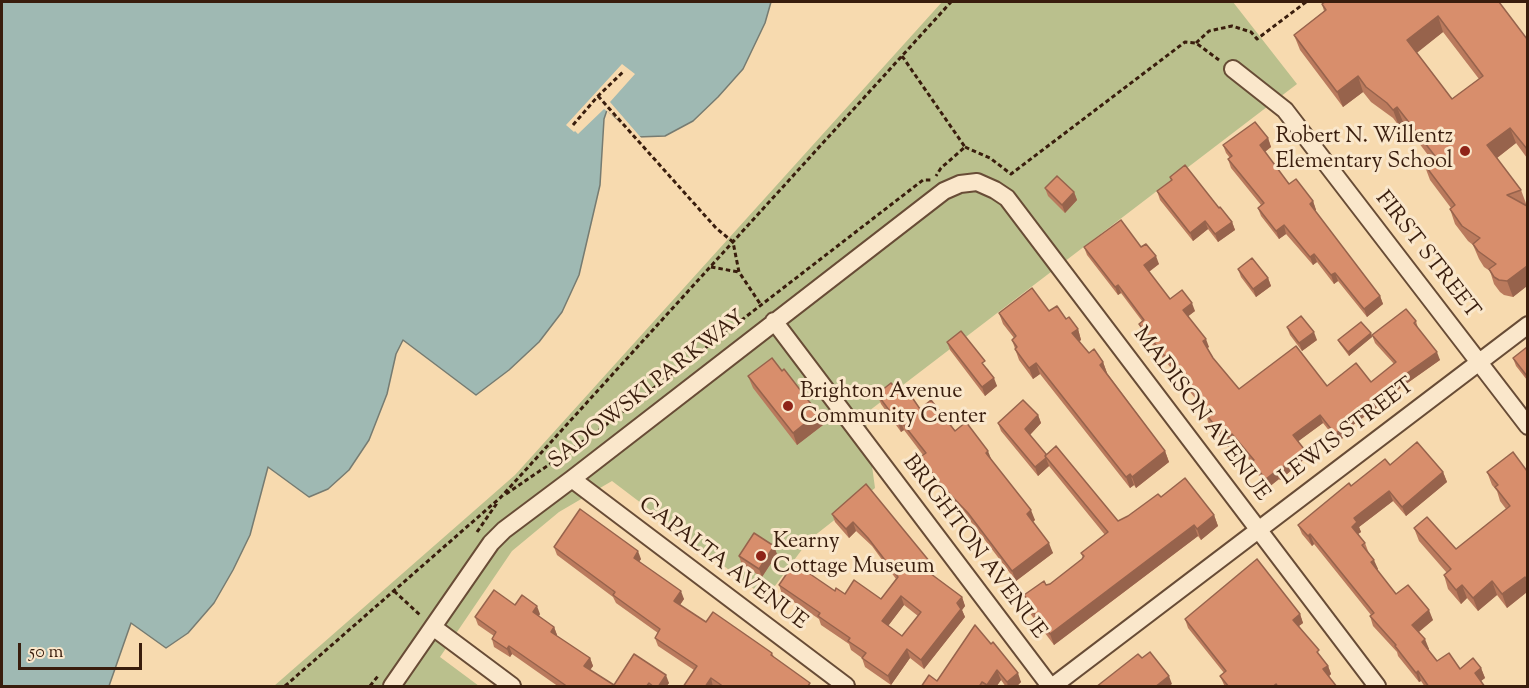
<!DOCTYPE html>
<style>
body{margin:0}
#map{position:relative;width:1529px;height:688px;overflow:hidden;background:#f7daaf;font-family:"Sorts Mill Goudy",serif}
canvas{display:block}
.frame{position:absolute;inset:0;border:3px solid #391d0d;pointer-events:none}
.scale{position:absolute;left:18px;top:643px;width:124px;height:27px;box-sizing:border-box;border:3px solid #391d0d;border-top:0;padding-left:8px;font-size:18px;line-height:21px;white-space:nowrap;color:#391d0d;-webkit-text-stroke:4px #fae7cb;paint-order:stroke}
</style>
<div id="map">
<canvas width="1529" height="688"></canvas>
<div class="frame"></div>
<div class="scale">50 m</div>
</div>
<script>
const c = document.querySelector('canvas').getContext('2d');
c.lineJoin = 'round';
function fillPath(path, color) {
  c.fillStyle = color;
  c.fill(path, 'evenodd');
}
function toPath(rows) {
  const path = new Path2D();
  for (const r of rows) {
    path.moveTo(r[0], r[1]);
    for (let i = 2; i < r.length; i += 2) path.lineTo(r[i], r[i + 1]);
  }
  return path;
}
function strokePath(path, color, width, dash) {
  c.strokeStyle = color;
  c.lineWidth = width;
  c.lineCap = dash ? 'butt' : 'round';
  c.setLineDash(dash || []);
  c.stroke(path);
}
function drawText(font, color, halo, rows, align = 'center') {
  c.font = font + ' "Sorts Mill Goudy",serif';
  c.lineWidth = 6;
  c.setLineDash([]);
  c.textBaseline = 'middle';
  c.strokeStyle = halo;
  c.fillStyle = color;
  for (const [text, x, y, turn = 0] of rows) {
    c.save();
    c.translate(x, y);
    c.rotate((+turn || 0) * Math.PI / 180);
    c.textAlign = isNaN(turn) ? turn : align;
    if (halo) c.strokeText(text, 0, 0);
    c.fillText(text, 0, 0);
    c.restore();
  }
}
fillPath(toPath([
 [942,2,1233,2,1297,84,865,414,875,488,809,540,766,598,612,481,559,512,512,551,440,657,479,686,274,686,515,475]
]), '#bac08d');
const water = toPath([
 [2,2,771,2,765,23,743,69,718,97,693,121,665,136,637,137,607,110,604,119,600,185,579,275,562,312,539,342,509,370,476,395,403,340,396,354,387,394,369,440,349,470,328,489,309,497,268,467,250,535,233,570,214,603,188,633,166,648,131,623,109,686,2,686,2,2]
]);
fillPath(water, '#9fb9b3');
strokePath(water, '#767b71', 1.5);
fillPath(toPath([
 [622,64,635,74,610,102,643,140,635,140,616,118,604,109,578,134,575,131,574,132,566,125]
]), '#f7daaf');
const minor = toPath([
 [1233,69,1285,110,1528,426],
 [774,321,1050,686],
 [572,479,846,686],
 [433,627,512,686],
 [392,686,491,543,504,530,572,479,944,191,960,184,977,182,995,190,1007,198,1377,686],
 [1053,686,1528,325]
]);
strokePath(minor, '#684c36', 20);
strokePath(toPath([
 [1196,43,1209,31,1232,26,1251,32,1257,39,1306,2],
 [902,56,965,147,941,168,936,176],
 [598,96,716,228,733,242,739,272,761,305],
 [573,125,598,96,624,71],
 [965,147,990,158,1011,174,1185,42,1196,43,1219,60],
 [711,267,739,272],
 [506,494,594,434,923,180,931,180],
 [477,532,497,503],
 [394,591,420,615],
 [285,686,501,497,951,2],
 [370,686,378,676]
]), '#391d0d', 3, [4.5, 3]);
strokePath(minor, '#fae7cb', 16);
fillPath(toPath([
 [1499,2,1527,39,1527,158,1516,143,1497,158,1521,190,1527,206,1527,286,1513,297,1504,295,1500,292,1494,284,1490,271,1484,267,1479,259,1473,245,1468,241,1455,224,1450,209,1451,208,1430,180,1424,164,1431,159,1403,122,1399,126,1393,118,1371,102,1363,92,1343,107,1300,50,1294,35,1324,11,1322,4],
 [1443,32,1479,79,1452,99,1416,53],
 [1268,138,1271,147,1265,152,1289,184,1313,201,1316,210,1315,211,1380,296,1383,304,1367,317,1338,281,1334,284,1317,262,1313,265,1286,234,1279,239,1261,216,1258,208,1261,205,1231,168,1228,159,1230,158,1226,153,1223,145],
 [1170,177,1219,208,1232,222,1235,230,1218,242,1208,229,1193,241,1160,200,1157,191,1171,180],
 [1045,188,1074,192,1077,200,1065,213,1048,196],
 [1084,247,1141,247,1159,264,1149,272,1170,299,1195,311,1188,316,1209,347,1207,348,1213,358,1239,389,1327,386,1371,382,1394,364,1375,343,1372,335,1416,321,1418,328,1440,360,1382,401,1383,403,1353,425,1354,429,1338,442,1323,423,1298,441,1307,457,1280,480,1279,479,1269,487,1254,470,1251,462,1235,442,1228,447,1208,422,1206,414,1207,413,1142,332,1139,324,1142,321,1121,293,1118,295,1087,255],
 [1238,269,1268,278,1271,286,1256,297,1241,277],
 [1049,311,1066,319,1078,329,1081,340,1079,341,1089,353,1103,362,1107,373,1165,451,1169,462,1136,488,1134,485,1130,488,1040,374,1033,379,1019,360,1012,340,1014,338,1003,324,999,313],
 [1287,327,1317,340,1302,351,1290,335],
 [1371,333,1372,337,1349,356,1340,344,1338,340],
 [947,342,988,369,997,386,985,396,950,350],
 [1527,347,1527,380,1516,366,1513,358],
 [748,376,823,425,797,445,753,388],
 [877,394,903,397,955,431,992,461,1035,520,1033,522,1053,553,1016,581,972,523,946,497,924,467,920,457,923,455,904,430,901,432,881,404],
 [1038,415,1041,423,1030,435,1046,454,1118,521,1128,516,1161,497,1214,515,1218,526,1201,540,1198,536,1054,645,1029,612,1025,601,1026,600,1024,595,1050,584,1082,559,1083,558,1081,553,1105,535,1049,466,1038,476,1001,431,998,423],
 [1390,465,1443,472,1447,482,1406,516,1393,501,1359,527,1361,532,1358,534,1365,543,1368,551,1378,569,1377,570,1396,594,1433,620,1419,632,1429,649,1428,650,1437,661,1460,669,1481,668,1485,678,1481,681,1485,687,1425,687,1421,681,1419,682,1398,656,1397,652,1373,626,1370,616,1371,615,1314,544,1312,546,1302,534,1298,525,1351,486],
 [1527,471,1527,592,1507,608,1497,595,1478,611,1467,598,1461,604,1448,589,1444,575,1447,573,1419,541,1414,528,1456,549,1506,509,1500,501,1497,491,1492,485,1487,472],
 [866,484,933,571,930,573,962,597,965,606,962,610,965,617,924,669,910,658,891,685,865,667,862,658,851,650,849,644,821,625,819,619,782,594,779,585,835,591,845,594,881,599,896,579,872,546,856,531,849,538,835,522,832,514],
 [904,605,918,616,902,636,888,626],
 [554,547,641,559,639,562,684,599,680,605,706,622,772,653,774,657,811,687,683,687,694,670,658,646,655,638,658,633,616,603,613,597,557,555],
 [777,554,762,577,742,565,739,556],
 [540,614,539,616,554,627,557,635,557,636,590,658,593,666,590,670,614,685,634,654,669,683,666,687,559,687,512,654,510,657,494,647,492,639,494,636,478,625,475,617],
 [1300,614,1303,623,1299,626,1328,666,1331,674,1329,676,1337,687,1225,687,1220,676,1224,673,1188,628,1185,619],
 [975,625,1021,682,1016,687,1006,687,1001,680,996,687,921,687,937,681]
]), '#ba7a5d');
fillPath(toPath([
 [1438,16,1443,32,1413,56,1407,40],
 [1358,76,1363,92,1343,107,1337,92],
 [1397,107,1403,122,1399,126,1393,110],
 [1510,128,1516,143,1493,161,1487,145],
 [1268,138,1271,147,1263,153,1260,145],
 [1074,192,1077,200,1065,213,1062,205],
 [1313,201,1316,210,1313,212,1310,204],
 [1205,221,1208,229,1193,241,1190,233],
 [1232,222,1235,230,1218,242,1215,234],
 [1284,225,1286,234,1279,239,1276,231],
 [1314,254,1317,262,1313,265,1310,257],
 [1156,256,1159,264,1147,273,1144,265],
 [1527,266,1527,286,1513,297,1507,281],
 [1335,273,1338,281,1334,284,1331,275],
 [1268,278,1271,286,1256,297,1253,289],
 [1118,285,1121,293,1118,295,1115,287],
 [1380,296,1383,304,1367,317,1364,309],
 [1192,303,1195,311,1186,318,1183,310],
 [1078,329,1081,340,1076,344,1072,333],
 [1314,332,1317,340,1302,351,1299,343],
 [1371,333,1372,337,1349,356,1348,352],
 [1206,339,1209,347,1206,349,1203,341],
 [1437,352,1440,360,1382,401,1383,403,1353,425,1354,429,1338,442,1335,434,1349,417,1379,393],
 [1103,362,1107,373,1104,375,1100,365],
 [1036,363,1040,374,1033,379,1029,368],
 [994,378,997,386,985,396,982,387],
 [818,413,823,425,797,445,793,433],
 [1038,415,1041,423,1028,437,1025,429],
 [1320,415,1323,423,1296,443,1293,435],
 [900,420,904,430,901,432,898,422],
 [1232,434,1235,442,1228,447,1225,439],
 [1304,449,1307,457,1280,480,1277,472],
 [988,451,992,461,986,453],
 [1165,451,1169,462,1136,488,1132,477],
 [1046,458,1049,466,1038,476,1035,467],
 [1276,471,1279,479,1269,487,1266,479],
 [1443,472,1447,482,1406,516,1402,507],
 [1130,474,1134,485,1130,488,1126,477],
 [1389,491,1393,501,1359,527,1361,532,1355,536,1352,527,1354,518],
 [1031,510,1035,520,1030,524,1027,514],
 [1214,515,1218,526,1201,540,1197,529],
 [853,522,856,531,849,538,846,529],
 [1194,525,1198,536,1054,645,1050,634],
 [1310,534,1314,544,1312,546,1308,536],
 [1049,543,1053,553,1016,581,1012,571],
 [774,546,777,554,762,577,759,569],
 [638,551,641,559,636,566,634,558],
 [1374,560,1378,569,1375,572,1371,562],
 [930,562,933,571,927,576,923,568],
 [1525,577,1527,585,1527,592,1507,608,1502,594],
 [1492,581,1497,595,1478,611,1473,598],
 [1462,585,1467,598,1461,604,1456,590],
 [681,591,684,599,677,609,674,601],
 [901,596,904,605,885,630,882,621],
 [962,597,965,606,962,610,965,617,924,669,921,660],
 [537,606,540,614,536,620,533,612],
 [1429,610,1433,620,1416,634,1412,625],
 [1300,614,1303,623,1296,628,1293,620],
 [554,627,557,635,554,640,551,632],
 [1425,639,1429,649,1426,652,1422,642],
 [509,646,512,654,510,657,507,649],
 [907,649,910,658,891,685,888,676],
 [590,658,593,666,587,674,584,666],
 [1328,666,1331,674,1327,678,1323,669],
 [1481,668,1485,678,1478,683,1475,673],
 [997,670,1001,680,996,687,987,687,987,685],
 [1418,671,1421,681,1419,682,1416,673],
 [1018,673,1021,682,1016,687,1008,687,1007,682],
 [666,675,669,683,666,687,658,687],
 [1169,676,1172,684,1168,687,1155,687],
 [711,678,713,687,705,687]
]), '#97634c');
const building = toPath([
 [1325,2,1499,2,1527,39,1527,149,1510,128,1487,145,1521,190,1507,195,1527,206,1527,266,1507,281,1499,280,1494,277,1489,269,1496,264,1478,251,1473,244,1480,238,1462,226,1450,209,1455,205,1424,164,1435,156,1397,107,1393,110,1387,103,1366,87,1358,76,1337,92,1294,35,1326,10,1322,4,1325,2],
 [1438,16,1483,76,1452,99,1407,40,1438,16],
 [1255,122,1268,138,1260,145,1289,184,1296,179,1313,201,1310,204,1380,296,1364,309,1335,273,1331,275,1314,254,1310,257,1284,225,1276,231,1258,208,1264,203,1228,159,1232,156,1223,145,1255,122],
 [1185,165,1219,208,1220,207,1232,222,1215,234,1205,221,1190,233,1157,191,1172,180,1170,177,1185,165],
 [1057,176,1074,192,1062,205,1045,188,1057,176],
 [1121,220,1141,247,1146,244,1156,256,1144,265,1170,299,1182,290,1192,303,1183,310,1206,339,1203,341,1213,358,1239,389,1296,346,1327,386,1356,363,1371,382,1396,362,1372,335,1406,309,1416,321,1414,323,1437,352,1379,393,1380,395,1349,417,1351,421,1335,434,1320,415,1293,435,1304,449,1277,472,1276,471,1266,479,1251,462,1254,460,1232,434,1225,439,1206,414,1209,411,1139,324,1144,320,1118,285,1115,287,1084,247,1121,220],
 [1252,258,1268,278,1253,289,1238,269,1252,258],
 [1032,288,1049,311,1057,306,1066,319,1069,317,1078,329,1072,333,1089,353,1094,349,1103,362,1100,365,1165,451,1132,477,1130,474,1126,477,1036,363,1029,368,1015,349,1017,347,1012,340,1016,336,999,313,1032,288],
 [1301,316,1314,332,1299,343,1287,327,1301,316],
 [1361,322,1371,333,1348,352,1338,340,1361,322],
 [961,331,985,361,982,363,994,378,982,387,947,342,961,331],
 [1527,347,1527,376,1513,358,1527,347],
 [772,358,782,371,784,369,818,413,793,433,748,376,772,358],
 [891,383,903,397,909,393,920,409,931,400,955,431,966,422,988,451,986,453,1031,510,1027,514,1049,543,1012,571,968,513,943,487,920,457,926,453,900,420,898,422,877,394,891,383],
 [1023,400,1038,415,1025,429,1046,454,1045,456,1046,458,1035,467,998,423,1023,400],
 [1417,442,1443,472,1402,507,1389,491,1354,518,1357,522,1352,527,1365,543,1362,545,1374,560,1371,562,1396,594,1408,585,1429,610,1412,625,1425,639,1422,642,1437,661,1449,653,1460,669,1473,658,1481,668,1475,673,1485,687,1429,687,1418,671,1416,673,1395,646,1396,645,1370,616,1374,613,1310,534,1308,536,1298,525,1349,483,1351,486,1385,459,1390,465,1417,442],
 [1056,446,1118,521,1128,516,1158,494,1161,497,1185,478,1214,515,1197,529,1194,525,1050,634,1025,601,1027,599,1024,595,1044,581,1046,585,1050,584,1082,559,1084,556,1081,553,1108,532,1045,456,1056,446],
 [1513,452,1527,471,1527,577,1525,579,1525,577,1502,594,1492,581,1473,598,1462,585,1456,590,1444,575,1451,569,1414,528,1427,517,1456,549,1510,506,1495,487,1498,485,1487,472,1513,452],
 [866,484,930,562,923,568,962,597,957,603,961,609,921,660,907,649,888,676,862,658,866,653,848,641,850,638,818,616,820,613,779,585,794,563,835,591,836,588,845,594,854,580,881,599,898,577,868,538,853,522,846,529,832,514,866,484],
 [901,596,921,612,902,636,882,621,901,596],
 [580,509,638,551,634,558,681,591,674,601,706,622,713,612,772,653,771,655,810,683,808,686,809,687,724,687,711,678,705,687,683,687,697,666,655,638,660,629,613,595,615,592,554,547,580,509],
 [754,533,774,546,759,569,739,556,754,533],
 [1257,559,1300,614,1293,620,1319,650,1317,652,1328,666,1323,669,1337,687,1278,687,1276,684,1272,687,1229,687,1220,676,1226,671,1185,619,1257,559],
 [494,590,515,605,522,595,537,606,533,612,554,627,551,632,590,658,584,666,614,685,634,654,666,675,658,687,654,687,649,683,646,687,568,687,509,646,507,649,492,639,496,632,475,617,494,590],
 [975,625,991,644,993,642,1018,673,1007,682,997,670,987,685,982,682,979,687,921,687,929,675,937,681,975,625],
 [1150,652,1169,676,1155,687,1096,687,1138,654,1142,658,1150,652]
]);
fillPath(building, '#d88e6c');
strokePath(building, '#97634c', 1.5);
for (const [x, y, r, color] of [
 [1465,151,6,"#8f2418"],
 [788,406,6,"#8f2418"],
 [761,556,6,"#8f2418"]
]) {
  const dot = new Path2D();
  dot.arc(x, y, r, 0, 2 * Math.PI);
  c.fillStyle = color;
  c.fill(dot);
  strokePath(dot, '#fae7cb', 2);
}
drawText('22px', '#391d0d', '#fae7cb', [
 ["Robert N. Willentz",1453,138,"right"],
 ["Elementary School",1453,163,"right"],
 ["Brighton Avenue",800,393],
 ["Community Center",800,418],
 ["Kearny",773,543],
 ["Cottage Museum",773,568]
], 'left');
drawText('22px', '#391d0d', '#fae7cb', [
 ["FIRST STREET",1426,256,52],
 ["SADOWSKI PARKWAY",648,391,-38],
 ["MADISON AVENUE",1200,415,53],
 ["LEWIS STREET",1348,433,-37],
 ["BRIGHTON AVENUE",973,548,53],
 ["CAPALTA AVENUE",722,565,37]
]);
</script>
